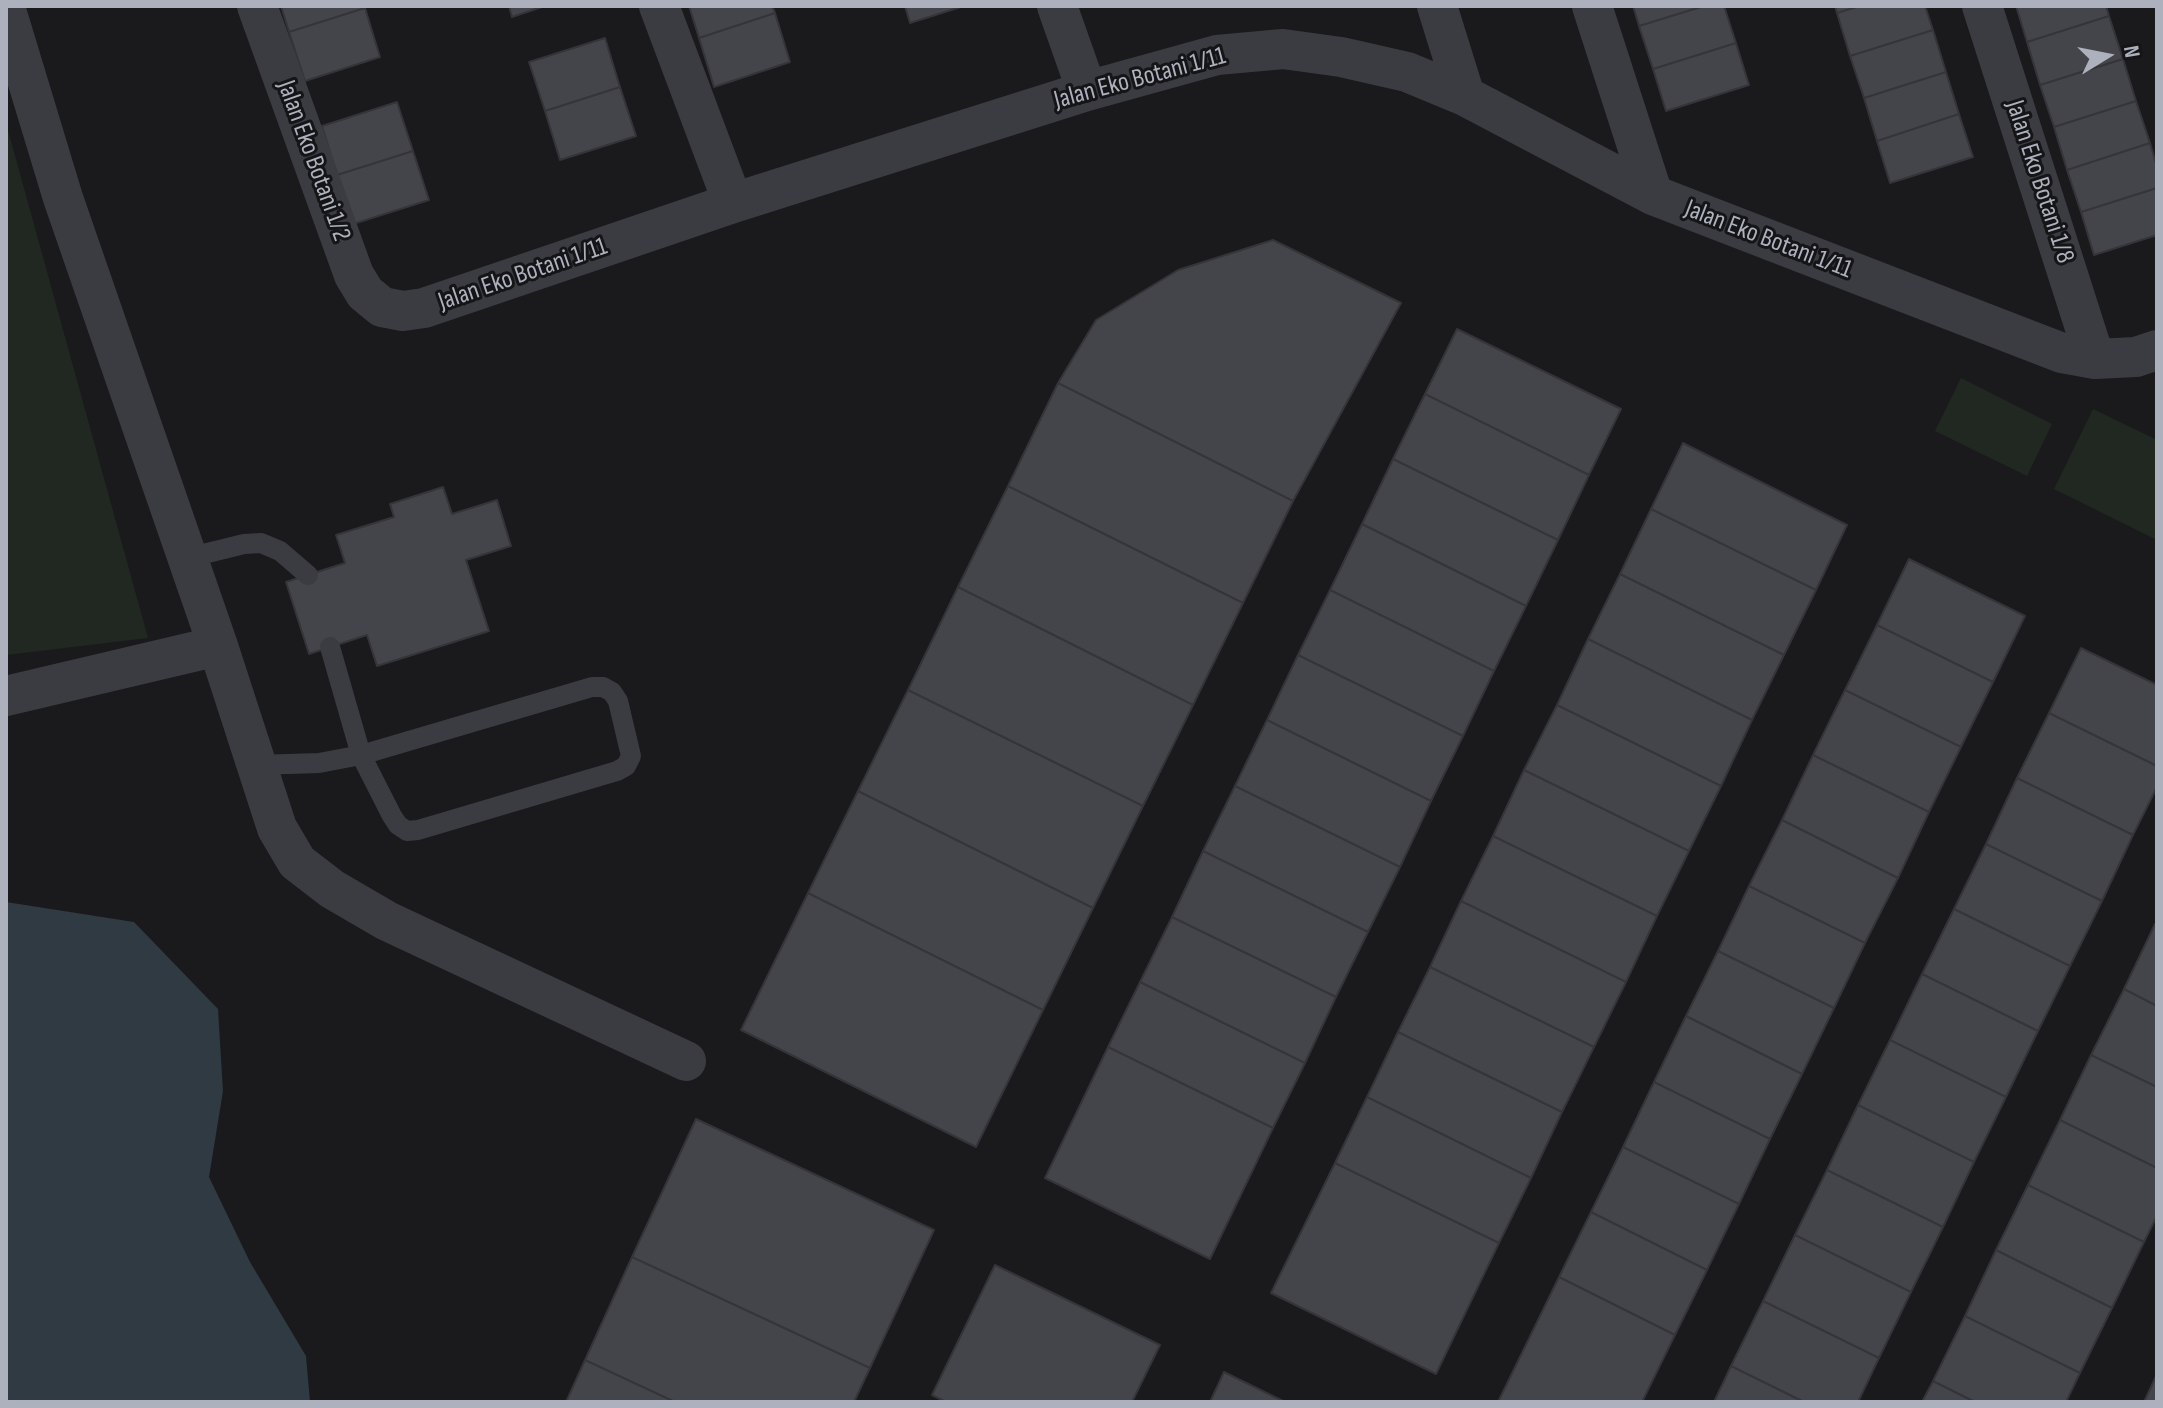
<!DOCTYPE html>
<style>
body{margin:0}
#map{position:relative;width:2163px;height:1408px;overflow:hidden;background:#1a1a1d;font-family:"Sofia Sans Condensed",sans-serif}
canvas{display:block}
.frame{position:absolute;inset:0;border:8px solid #acb1bd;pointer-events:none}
.north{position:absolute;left:2067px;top:16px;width:80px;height:80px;-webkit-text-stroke:6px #151518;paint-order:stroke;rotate:80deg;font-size:22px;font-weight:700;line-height:32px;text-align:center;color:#acb1bd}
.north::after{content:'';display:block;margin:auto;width:28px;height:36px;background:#acb1bd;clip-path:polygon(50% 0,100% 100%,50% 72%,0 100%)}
</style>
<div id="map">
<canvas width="2163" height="1408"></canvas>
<div class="frame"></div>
<div class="north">N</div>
</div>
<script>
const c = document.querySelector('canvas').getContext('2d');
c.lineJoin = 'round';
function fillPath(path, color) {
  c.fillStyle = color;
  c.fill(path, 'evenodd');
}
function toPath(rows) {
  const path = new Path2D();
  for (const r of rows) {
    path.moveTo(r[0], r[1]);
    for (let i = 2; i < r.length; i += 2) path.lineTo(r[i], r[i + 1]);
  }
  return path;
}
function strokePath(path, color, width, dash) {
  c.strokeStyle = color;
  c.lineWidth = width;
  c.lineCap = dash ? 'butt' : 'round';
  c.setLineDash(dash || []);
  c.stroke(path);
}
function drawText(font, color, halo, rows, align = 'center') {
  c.font = font + ' "Sofia Sans Condensed",sans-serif';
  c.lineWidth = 6;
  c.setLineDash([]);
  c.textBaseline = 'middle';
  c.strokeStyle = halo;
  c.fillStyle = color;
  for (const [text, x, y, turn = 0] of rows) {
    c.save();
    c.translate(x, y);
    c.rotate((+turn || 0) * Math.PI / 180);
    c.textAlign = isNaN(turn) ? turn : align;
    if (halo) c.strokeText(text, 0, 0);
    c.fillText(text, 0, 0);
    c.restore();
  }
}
fillPath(toPath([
 [6,123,148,638,6,655],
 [1961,378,2052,424,2027,476,1935,431],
 [2093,409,2157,440,2157,540,2054,489]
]), '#202821');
fillPath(toPath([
 [6,902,134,922,218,1009,223,1091,209,1177,250,1262,306,1356,310,1402,6,1402]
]), '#2f3a42');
const building = toPath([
 [281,6,364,6,365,8,289,32,281,6],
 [509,6,545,6,512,17,509,6],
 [689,6,772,6,775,13,699,38,689,6],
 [905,6,964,6,910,23,905,6],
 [1633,6,1704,6,1639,26,1633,6],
 [1704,6,1724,6,1736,43,1653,69,1639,26,1704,6],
 [1835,6,1860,6,1837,13,1835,6],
 [1860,6,1925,6,1933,30,1850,56,1837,13,1860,6],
 [2016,6,2106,6,2109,16,2027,42,2016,6],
 [365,8,380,57,305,81,289,32,365,8],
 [775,13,790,62,714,87,699,38,775,13],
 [2109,16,2123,59,2040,85,2027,42,2109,16],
 [1933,30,1946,72,1864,98,1850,56,1933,30],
 [605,38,620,87,545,111,529,62,605,38],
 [1736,43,1749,85,1666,111,1653,69,1736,43],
 [2123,59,2136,101,2054,127,2040,85,2123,59],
 [1946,72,1959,114,1877,141,1864,98,1946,72],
 [620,87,636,136,560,160,545,111,620,87],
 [2136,101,2150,143,2067,170,2054,127,2136,101],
 [397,102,413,151,337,175,322,126,397,102],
 [1959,114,1973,157,1890,183,1877,141,1959,114],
 [2150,143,2157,167,2157,188,2081,212,2067,170,2150,143],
 [413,151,429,200,353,224,337,175,413,151],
 [2157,188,2157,235,2094,255,2081,212,2157,188],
 [1273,240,1401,303,1293,501,1058,383,1096,320,1178,270,1273,240],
 [1457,329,1621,409,1589,475,1425,394,1457,329],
 [1058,383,1293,501,1243,603,1008,486,1058,383],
 [1425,394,1589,475,1558,540,1393,459,1425,394],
 [1683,443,1847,525,1816,590,1651,509,1683,443],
 [1393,459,1558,540,1526,606,1362,524,1393,459],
 [1008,486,1243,603,1193,705,958,587,1008,486],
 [443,487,452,514,497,500,511,546,466,560,489,631,377,666,367,635,309,654,286,582,345,563,336,535,394,517,390,504,443,487],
 [1651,509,1816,590,1784,655,1620,574,1651,509],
 [1362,524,1526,606,1494,671,1330,590,1362,524],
 [1909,559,2025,616,1993,682,1877,625,1909,559],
 [1620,574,1784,655,1752,720,1588,639,1620,574],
 [958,587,1193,705,1143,806,908,690,958,587],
 [1330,590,1494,671,1463,736,1298,655,1330,590],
 [1877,625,1993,682,1961,747,1845,690,1877,625],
 [1588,639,1752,720,1721,786,1557,705,1588,639],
 [2081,648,2157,685,2157,766,2049,713,2081,648],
 [1298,655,1463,736,1431,801,1267,720,1298,655],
 [908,690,1143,806,1093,908,858,791,908,690],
 [1845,690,1961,747,1929,812,1813,755,1845,690],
 [1557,705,1721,786,1689,851,1524,770,1557,705],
 [2049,713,2157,766,2157,787,2133,835,2017,778,2049,713],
 [1267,720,1431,801,1400,867,1235,786,1267,720],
 [1813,755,1929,812,1898,878,1782,820,1813,755],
 [1524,770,1689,851,1657,916,1493,836,1524,770],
 [2017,778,2133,835,2102,901,1986,844,2017,778],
 [1235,786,1400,867,1368,932,1203,851,1235,786],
 [858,791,1093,908,1043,1010,808,893,858,791],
 [1782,820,1898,878,1865,943,1749,886,1782,820],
 [1493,836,1657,916,1626,982,1461,901,1493,836],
 [1986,844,2102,901,2070,966,1954,909,1986,844],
 [1203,851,1368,932,1336,997,1172,917,1203,851],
 [1749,886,1865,943,1834,1008,1718,951,1749,886],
 [808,893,1043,1010,976,1147,741,1030,808,893],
 [1461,901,1626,982,1594,1047,1430,967,1461,901],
 [1954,909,2070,966,2038,1031,1922,974,1954,909],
 [1172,917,1336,997,1305,1063,1140,982,1172,917],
 [2155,924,2157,925,2157,1006,2124,989,2155,924],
 [1718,951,1834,1008,1802,1074,1686,1016,1718,951],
 [1430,967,1594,1047,1562,1112,1398,1032,1430,967],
 [1922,974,2038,1031,2006,1097,1890,1040,1922,974],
 [1140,982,1305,1063,1273,1128,1108,1047,1140,982],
 [2124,989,2157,1006,2157,1087,2091,1055,2124,989],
 [1686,1016,1802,1074,1770,1139,1654,1082,1686,1016],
 [1398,1032,1562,1112,1531,1178,1367,1097,1398,1032],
 [1890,1040,2006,1097,1974,1162,1858,1105,1890,1040],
 [1108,1047,1273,1128,1210,1259,1045,1178,1108,1047],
 [2091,1055,2157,1087,2157,1168,2060,1120,2091,1055],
 [1654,1082,1770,1139,1739,1204,1623,1147,1654,1082],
 [1367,1097,1531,1178,1499,1243,1335,1163,1367,1097],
 [1858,1105,1974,1162,1943,1227,1827,1170,1858,1105],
 [696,1119,934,1230,870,1368,632,1257,696,1119],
 [2060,1120,2157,1168,2157,1216,2144,1242,2028,1185,2060,1120],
 [1623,1147,1739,1204,1707,1270,1591,1212,1623,1147],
 [1335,1163,1499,1243,1436,1374,1271,1293,1335,1163],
 [1827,1170,1943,1227,1911,1292,1795,1235,1827,1170],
 [2028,1185,2144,1242,2112,1308,1996,1250,2028,1185],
 [1591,1212,1707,1270,1675,1335,1559,1277,1591,1212],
 [1795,1235,1911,1292,1879,1358,1763,1301,1795,1235],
 [1996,1250,2112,1308,2080,1373,1965,1316,1996,1250],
 [632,1257,870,1368,854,1402,675,1402,585,1360,632,1257],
 [995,1265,1160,1345,1132,1402,946,1402,932,1395,995,1265],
 [1559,1277,1675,1335,1642,1402,1498,1402,1559,1277],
 [1763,1301,1879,1358,1858,1402,1804,1402,1731,1366,1763,1301],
 [1965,1316,2080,1373,2066,1402,1975,1402,1933,1381,1965,1316],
 [585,1360,675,1402,566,1402,585,1360],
 [1731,1366,1804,1402,1714,1402,1731,1366],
 [1224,1372,1285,1402,1210,1402,1224,1372],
 [2157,1374,2157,1402,2144,1402,2157,1374],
 [1933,1381,1975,1402,1922,1402,1933,1381]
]);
fillPath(building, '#44454a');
strokePath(building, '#343439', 2);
strokePath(toPath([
 [187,558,244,544,261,543,280,551,308,575],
 [257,765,319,763,361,755,592,687,603,687,612,692,618,701,631,756,626,766,617,771,418,830,407,831,398,825,392,816,361,755,330,647]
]), '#3b3c42', 20);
strokePath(toPath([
 [257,6,354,275,365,293,382,307,403,311,424,308,733,203,1087,91,1217,55,1283,49,1341,57,1407,72,1465,96,1653,195,2062,353,2095,359,2136,357,2157,350],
 [659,6,733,203],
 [1057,6,1087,91],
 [1437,6,1465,96],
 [1592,6,1653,195],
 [1982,6,2095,359],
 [6,10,63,198,218,646,277,828,297,862,332,889,387,921,686,1061],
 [6,696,218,646]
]), '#3b3c42', 40);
drawText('26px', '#acb1bd', '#151518', [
 ["Jalan Eko Botani 1/11",1140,79,-15],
 ["Jalan Eko Botani 1/2",313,161,70],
 ["Jalan Eko Botani 1/8",2039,182,72],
 ["Jalan Eko Botani 1/11",1768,240,21],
 ["Jalan Eko Botani 1/11",523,275,-19]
]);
</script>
